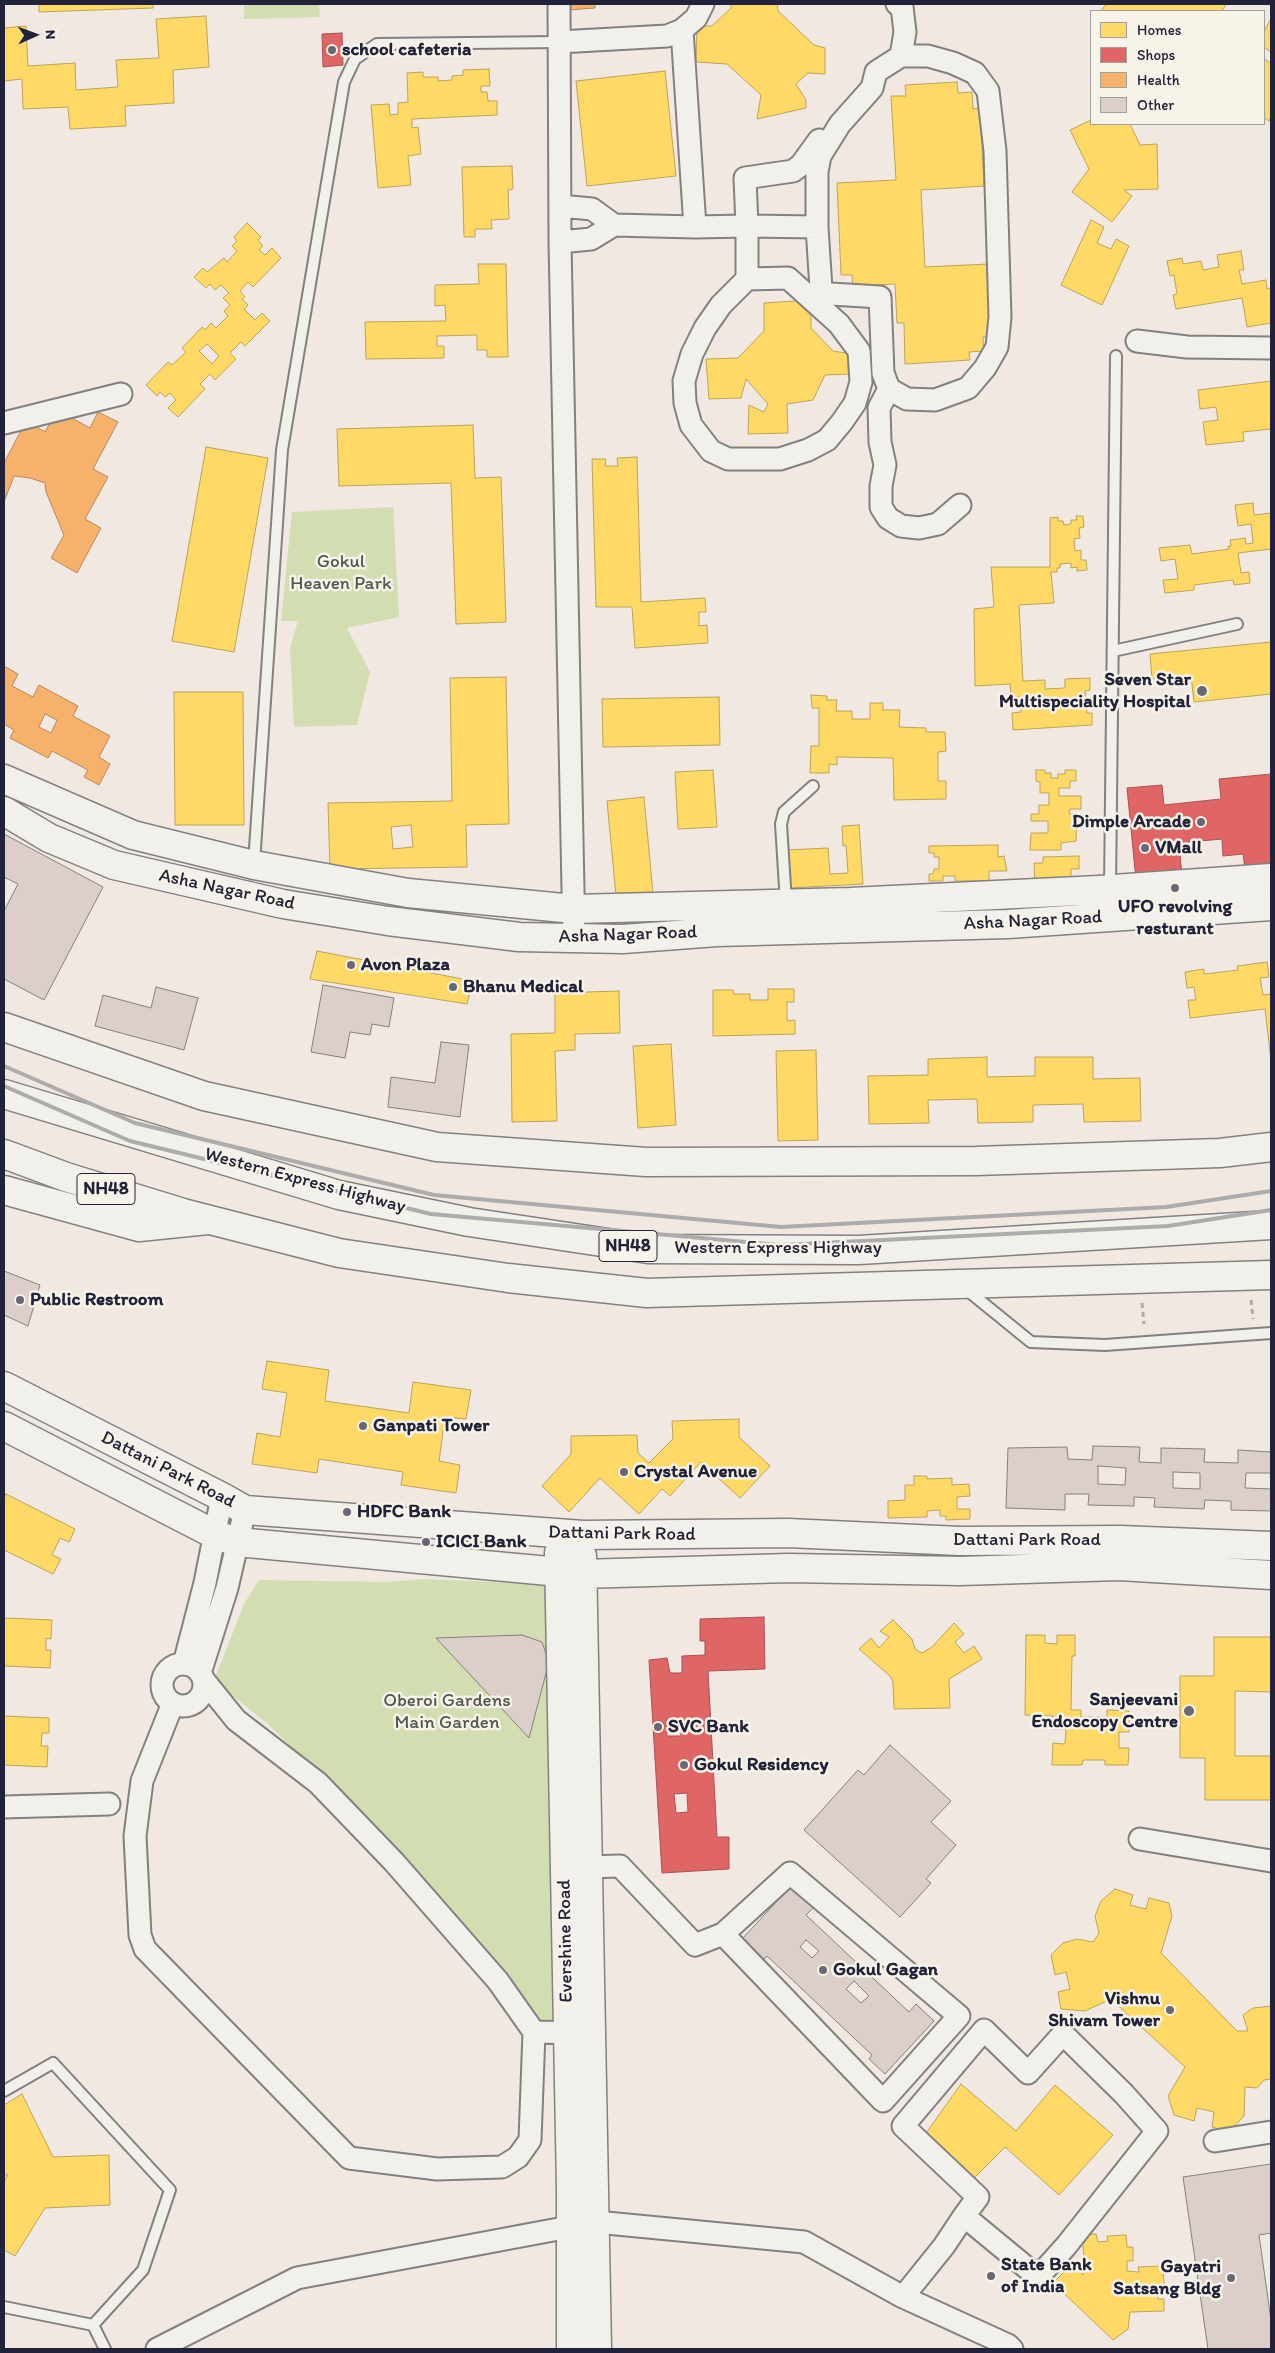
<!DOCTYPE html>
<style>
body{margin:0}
#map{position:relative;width:1275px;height:2353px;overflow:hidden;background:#f0e8e1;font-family:Itim,sans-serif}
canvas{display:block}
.frame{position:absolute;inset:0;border:5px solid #22223b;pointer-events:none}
.legend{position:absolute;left:1090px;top:10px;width:175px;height:115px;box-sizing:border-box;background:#f7f3e8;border:1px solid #a29fa3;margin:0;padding:6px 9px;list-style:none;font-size:15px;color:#22223b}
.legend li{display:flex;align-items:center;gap:10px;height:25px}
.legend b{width:25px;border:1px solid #a29fa3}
.north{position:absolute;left:10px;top:10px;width:50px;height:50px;-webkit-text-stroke:4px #f7f3e8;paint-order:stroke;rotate:88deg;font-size:14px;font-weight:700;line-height:20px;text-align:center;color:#22223b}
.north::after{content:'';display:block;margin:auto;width:18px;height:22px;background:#22223b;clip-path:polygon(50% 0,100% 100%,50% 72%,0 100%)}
</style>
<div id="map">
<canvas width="1275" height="2353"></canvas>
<div class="frame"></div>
<ul class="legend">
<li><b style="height:14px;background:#ffd966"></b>Homes</li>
<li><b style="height:14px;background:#e06666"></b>Shops</li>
<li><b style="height:14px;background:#f6b26b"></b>Health</li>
<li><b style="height:14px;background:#dccfc9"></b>Other</li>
</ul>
<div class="north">N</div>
</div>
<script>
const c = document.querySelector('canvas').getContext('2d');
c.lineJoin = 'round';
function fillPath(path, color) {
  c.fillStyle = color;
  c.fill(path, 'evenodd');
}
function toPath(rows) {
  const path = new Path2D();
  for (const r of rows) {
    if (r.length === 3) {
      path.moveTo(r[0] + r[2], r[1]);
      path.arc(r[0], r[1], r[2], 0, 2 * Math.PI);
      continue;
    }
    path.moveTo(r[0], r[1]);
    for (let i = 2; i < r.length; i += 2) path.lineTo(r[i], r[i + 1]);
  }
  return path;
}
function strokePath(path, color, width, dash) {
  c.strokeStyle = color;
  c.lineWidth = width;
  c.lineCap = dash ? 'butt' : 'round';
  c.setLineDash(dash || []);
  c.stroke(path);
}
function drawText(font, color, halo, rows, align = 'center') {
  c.font = font + ' Itim,sans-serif';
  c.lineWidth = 5;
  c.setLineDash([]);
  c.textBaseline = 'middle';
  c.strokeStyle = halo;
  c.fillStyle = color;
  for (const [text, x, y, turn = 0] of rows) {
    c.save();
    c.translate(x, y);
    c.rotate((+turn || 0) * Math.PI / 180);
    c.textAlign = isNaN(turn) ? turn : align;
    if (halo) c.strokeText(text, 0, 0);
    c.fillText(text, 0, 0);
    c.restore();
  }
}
fillPath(toPath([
 [244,4,319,4,320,17,244,19],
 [393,507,399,617,347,628,370,672,357,725,294,727,290,648,298,621,281,621,292,512],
 [424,1579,517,1583,537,1582,574,1585,587,2032,544,2025,408,1864,269,1725,214,1681,244,1604,259,1580,389,1582]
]), '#d3ddb2');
const homes = toPath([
 [39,4,153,4,153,8,39,12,39,4],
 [731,4,777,4,778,11,814,45,825,48,825,74,808,73,796,84,806,100,806,108,757,119,761,95,727,64,696,62,697,26,712,26,731,8,731,4],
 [1106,4,1226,4,1222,11,1101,11,1106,4],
 [206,16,209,67,173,70,174,103,125,106,126,126,70,129,68,107,23,109,22,79,4,81,4,28,26,26,28,66,75,63,76,90,118,87,116,60,159,58,156,19,206,16],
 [1271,18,1271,52,1264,47,1264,32,1271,18],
 [1264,59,1271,63,1271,116,1269,121,1264,118,1264,59],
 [489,69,490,86,481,86,481,92,487,92,488,101,497,101,497,115,412,119,412,128,418,127,421,154,408,156,411,185,378,188,371,105,389,104,390,115,398,114,398,103,408,102,407,73,423,72,423,77,438,77,438,81,452,80,452,76,463,75,463,70,489,69],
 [665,71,676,176,587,186,576,81,665,71],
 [957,82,958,93,972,92,973,109,980,108,984,186,921,190,925,267,988,264,992,336,983,337,984,351,969,352,970,360,905,364,904,323,897,323,895,284,853,286,852,275,841,275,837,183,896,180,891,96,906,96,905,85,957,82],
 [1091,120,1091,124,1130,124,1140,145,1157,144,1158,189,1124,190,1132,196,1112,222,1072,192,1089,169,1070,130,1091,120],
 [512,166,513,189,508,190,509,219,491,220,492,229,475,229,475,237,464,237,462,167,512,166],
 [1091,220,1104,227,1097,243,1111,249,1116,239,1129,246,1102,305,1061,285,1091,220],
 [247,223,261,237,258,240,263,246,259,250,265,255,272,248,281,258,253,287,248,282,240,291,245,297,242,299,248,305,244,309,255,320,262,313,270,321,245,346,241,342,230,353,236,359,215,380,210,374,200,384,205,389,178,417,168,408,176,400,170,393,165,397,160,392,157,396,146,385,168,362,172,365,186,352,182,348,202,327,205,330,211,323,216,328,228,316,224,311,230,305,223,298,229,293,221,285,215,290,210,284,206,288,194,277,203,268,207,272,224,258,227,262,237,251,232,246,237,241,234,237,247,223],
 [207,344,219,356,212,364,199,351,207,344],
 [1241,251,1244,270,1239,270,1242,284,1266,280,1267,289,1271,288,1271,323,1247,327,1242,298,1176,309,1173,295,1177,294,1174,275,1170,276,1167,261,1182,258,1183,264,1201,261,1203,270,1219,267,1217,255,1241,251],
 [478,264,506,264,508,357,487,357,487,350,477,350,477,335,437,336,437,346,444,346,444,358,366,359,365,322,446,321,445,305,435,306,435,285,479,284,478,264],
 [796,301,811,315,811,328,833,351,852,354,851,374,825,375,813,400,787,404,788,433,748,434,749,405,764,412,768,404,746,379,741,398,709,399,706,359,738,358,764,331,764,303,796,301],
 [1271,381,1271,429,1243,432,1244,441,1206,445,1203,422,1218,420,1216,407,1200,409,1198,390,1271,381],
 [473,425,475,478,501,477,506,622,456,624,451,483,339,486,337,429,473,425],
 [206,447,268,458,234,652,172,641,206,447],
 [637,457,641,602,705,598,706,612,699,612,699,626,707,625,708,643,635,648,632,607,596,607,592,459,606,459,605,466,618,466,617,458,637,457],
 [1253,503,1254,515,1271,513,1271,549,1238,553,1241,573,1249,572,1250,583,1234,585,1233,580,1194,585,1194,590,1165,593,1163,580,1178,579,1175,559,1161,561,1159,548,1190,545,1192,554,1229,549,1228,546,1231,546,1230,540,1245,538,1246,544,1253,543,1251,524,1238,526,1235,505,1253,503],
 [1076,516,1083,516,1084,527,1079,528,1080,538,1074,539,1075,551,1081,550,1081,560,1086,560,1087,570,1077,571,1077,567,1071,568,1071,563,1060,564,1060,568,1057,568,1057,572,1051,572,1054,603,1019,605,1023,681,1045,680,1045,689,1065,688,1065,679,1090,678,1090,690,1085,691,1087,713,1092,713,1092,725,1013,730,1012,713,1021,712,1020,697,1011,697,1010,684,975,686,974,609,994,607,991,567,1050,567,1050,518,1058,517,1058,521,1063,521,1064,525,1071,524,1071,520,1077,520,1076,516],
 [1271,642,1271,694,1194,702,1191,675,1152,679,1150,654,1271,642],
 [506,677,509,824,466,825,467,867,330,869,328,803,452,801,450,678,506,677],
 [411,825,413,847,393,849,391,827,411,825],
 [174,692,243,692,244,825,175,825,174,692],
 [811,695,827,696,827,700,837,700,836,711,852,711,852,719,870,719,870,703,883,703,883,710,900,710,899,727,926,728,926,732,945,732,946,751,938,752,938,781,946,781,946,799,894,800,893,758,837,757,837,765,829,764,829,773,810,773,811,746,819,746,819,708,812,708,811,695],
 [719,697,720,745,603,747,602,699,719,697],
 [713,770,717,827,678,829,675,772,713,770],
 [1036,770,1045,770,1045,773,1051,773,1051,778,1058,778,1058,774,1065,774,1065,770,1076,770,1076,781,1070,781,1070,788,1059,788,1059,796,1081,796,1081,809,1070,809,1069,814,1077,814,1076,841,1061,843,1061,850,1030,850,1031,833,1048,833,1048,821,1031,821,1031,814,1039,814,1039,805,1049,805,1049,793,1040,793,1040,782,1036,781,1036,770],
 [644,797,653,893,616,896,607,801,644,797],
 [859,825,863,884,789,888,787,850,828,848,830,874,848,873,846,845,843,846,842,826,859,825],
 [998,845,998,857,1004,856,1007,871,989,871,989,881,955,881,955,876,943,876,943,881,929,881,929,874,933,874,934,869,939,869,939,857,934,857,934,853,929,853,929,846,998,845],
 [1079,856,1079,869,1071,869,1071,887,1058,884,1058,878,1049,878,1049,884,1035,887,1034,863,1043,863,1043,857,1079,856],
 [317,951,473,981,467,1004,310,979,317,951],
 [1267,962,1269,977,1260,978,1263,995,1271,994,1271,1060,1265,1009,1190,1018,1188,1000,1196,1000,1194,987,1187,988,1185,972,1204,969,1204,974,1238,970,1237,966,1267,962],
 [768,989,794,989,794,1002,787,1002,787,1021,795,1020,795,1034,713,1036,713,990,733,990,734,994,750,994,750,1000,768,1000,768,989],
 [619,991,620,1033,575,1034,575,1050,555,1051,557,1121,512,1122,511,1034,555,1033,555,993,619,991],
 [671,1044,676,1125,638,1128,633,1046,671,1044],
 [816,1050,818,1140,778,1141,776,1051,816,1050],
 [987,1057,987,1077,1035,1076,1035,1057,1093,1057,1093,1079,1140,1078,1141,1121,1084,1122,1083,1104,1033,1105,1033,1122,978,1123,977,1099,928,1100,929,1123,869,1124,868,1076,928,1075,928,1059,987,1057],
 [267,1361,329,1370,325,1401,409,1413,413,1382,471,1390,466,1419,445,1417,439,1461,460,1465,456,1493,401,1485,403,1472,319,1459,317,1473,252,1464,257,1433,280,1437,287,1393,262,1389,267,1361],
 [739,1419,739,1437,770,1466,740,1498,701,1462,670,1496,662,1489,639,1514,600,1478,569,1512,542,1486,571,1454,571,1436,637,1435,638,1453,649,1463,673,1439,672,1421,739,1419],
 [914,1476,927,1476,927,1479,952,1478,952,1485,969,1484,970,1496,957,1497,957,1509,970,1509,970,1519,946,1520,946,1516,940,1516,940,1510,927,1511,927,1517,888,1518,888,1501,905,1500,905,1485,914,1485,914,1476],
 [6,1494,75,1529,69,1542,60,1538,52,1555,61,1559,53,1574,4,1550,4,1499,6,1494],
 [4,1618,52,1620,51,1639,46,1638,46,1650,51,1650,50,1668,4,1666,4,1618],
 [893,1620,912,1639,915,1649,922,1653,932,1647,954,1623,964,1634,955,1642,964,1653,974,1646,982,1659,949,1679,950,1708,894,1709,893,1682,890,1676,859,1649,871,1638,879,1648,889,1637,880,1631,893,1620],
 [1026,1635,1045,1635,1045,1643,1057,1644,1057,1635,1075,1635,1075,1656,1072,1656,1071,1710,1081,1710,1081,1717,1107,1717,1107,1710,1129,1711,1129,1732,1119,1732,1119,1748,1129,1748,1128,1765,1105,1765,1105,1760,1083,1760,1082,1765,1052,1765,1053,1743,1065,1744,1066,1729,1053,1729,1053,1716,1025,1715,1026,1635],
 [1214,1637,1271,1637,1271,1692,1235,1691,1235,1756,1271,1756,1271,1800,1205,1800,1205,1758,1180,1758,1180,1676,1214,1676,1214,1637],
 [4,1716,49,1718,49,1733,42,1733,41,1746,48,1746,47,1767,4,1765,4,1716],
 [1115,1889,1133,1895,1130,1905,1146,1909,1149,1898,1169,1903,1172,1916,1161,1953,1237,2031,1248,2031,1243,2015,1253,2008,1271,2006,1271,2079,1264,2080,1257,2088,1245,2087,1244,2116,1229,2132,1212,2127,1214,2112,1197,2108,1194,2121,1174,2115,1168,2096,1185,2067,1111,1999,1085,2011,1061,2009,1058,1992,1070,1989,1066,1972,1055,1975,1051,1955,1063,1943,1077,1939,1093,1942,1099,1933,1095,1916,1101,1901,1115,1889],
 [961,2084,1016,2131,1055,2085,1113,2135,1059,2195,1005,2147,972,2180,924,2136,961,2084],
 [22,2094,53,2157,109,2155,110,2205,45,2208,15,2256,4,2250,4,2182,8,2174,4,2176,4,2105,22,2094],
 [1096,2234,1098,2242,1108,2241,1107,2236,1126,2235,1127,2247,1133,2247,1133,2261,1127,2261,1127,2271,1139,2272,1138,2267,1163,2266,1164,2284,1158,2284,1158,2299,1164,2299,1164,2311,1130,2312,1128,2329,1113,2340,1053,2283,1071,2265,1083,2275,1085,2268,1082,2235,1096,2234]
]);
fillPath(homes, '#ffd966');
strokePath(homes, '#bda259', 1);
const shops = toPath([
 [342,33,343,65,323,67,322,34,342,33],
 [1271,774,1271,867,1245,869,1243,854,1223,856,1222,839,1179,843,1182,876,1136,880,1127,788,1162,785,1164,805,1221,799,1219,779,1271,774],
 [764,1617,765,1669,708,1671,717,1837,729,1837,729,1869,662,1873,649,1660,667,1658,670,1673,682,1673,682,1656,705,1655,705,1641,700,1641,700,1619,764,1617],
 [681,1719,681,1736,667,1736,666,1720,681,1719],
 [687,1793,688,1812,676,1813,674,1794,687,1793]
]);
fillPath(shops, '#e06666');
strokePath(shops, '#a75259', 1);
const health = toPath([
 [568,4,595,4,595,8,569,10,568,4],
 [57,410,90,428,98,412,118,422,93,469,108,477,85,519,101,528,77,573,51,558,64,535,46,492,45,483,30,478,14,476,4,502,4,463,26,421,45,432,57,410],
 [4,666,18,674,12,686,33,697,39,685,78,706,73,716,110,736,99,757,110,764,99,785,84,777,88,770,52,751,48,758,10,738,14,730,4,724,4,666],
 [45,714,57,720,51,733,39,727,45,714]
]);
fillPath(health, '#f6b26b');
strokePath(health, '#b6875d', 1);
const building = toPath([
 [4,834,103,887,44,1000,4,979,4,911,18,884,4,877,4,834],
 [323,985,394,998,389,1027,372,1024,370,1035,350,1032,345,1058,311,1052,323,985],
 [156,987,198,998,184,1050,95,1026,103,995,151,1008,156,987],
 [441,1042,469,1045,460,1117,388,1107,391,1077,435,1083,441,1042],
 [4,1271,40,1285,28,1326,4,1315,4,1271],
 [1093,1446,1140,1447,1139,1462,1161,1463,1161,1448,1205,1449,1204,1462,1238,1463,1238,1450,1271,1452,1271,1473,1246,1473,1245,1488,1271,1489,1271,1511,1231,1510,1231,1501,1205,1500,1204,1509,1154,1507,1155,1498,1134,1497,1134,1506,1088,1505,1089,1494,1065,1494,1065,1510,1006,1508,1008,1448,1067,1447,1068,1459,1092,1460,1093,1446],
 [1098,1466,1126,1468,1125,1485,1098,1484,1098,1466],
 [1173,1472,1200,1473,1200,1489,1173,1488,1173,1472],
 [522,1635,542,1642,549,1662,529,1738,436,1638,522,1635],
 [890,1745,951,1801,931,1822,956,1845,926,1879,931,1883,900,1917,804,1830,858,1770,864,1775,890,1745],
 [791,1886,814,1907,806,1915,909,2012,916,2004,934,2021,885,2074,869,2059,872,2055,767,1956,764,1959,742,1939,791,1886],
 [806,1940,819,1951,812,1958,800,1947,806,1940],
 [854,1981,869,1996,861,2003,846,1989,854,1981],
 [1271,2164,1271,2233,1259,2235,1271,2320,1271,2349,1208,2349,1183,2177,1271,2164]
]);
fillPath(building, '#dccfc9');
strokePath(building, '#838081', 1);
const lane = toPath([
 [1113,651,1237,624],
 [254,863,282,450,344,82,355,59,377,44,559,42],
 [1110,888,1116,356],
 [786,903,781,824,784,812,813,786],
 [967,1290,1031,1342,1105,1345,1271,1333],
 [4,2091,53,2063,170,2190,143,2270,93,2325],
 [4,2307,93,2325],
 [93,2325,105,2349]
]);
const street = toPath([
 [559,4,560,242,574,939],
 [897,4,902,7,905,32,901,56,876,72,872,88,840,124,820,156,817,172,817,227,821,289,824,293,831,294,880,297,883,373,889,389,907,399,935,400,968,388,985,368,997,347,1000,317,995,151,988,91,975,73,953,63,928,56,901,56],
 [559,42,667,36,682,30,696,18,703,4],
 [560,206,592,209,614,225],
 [695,227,747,226,745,178,793,171,801,165,819,140],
 [560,242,591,239,614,225,695,227,682,30],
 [747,279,788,278,839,324,859,351,861,382,855,403,842,422,827,440,808,450,780,459,728,459,711,451,691,425,685,403,684,381,692,354,705,328,721,305,747,279,747,226,817,227],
 [1137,341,1187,347,1271,348],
 [889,389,879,408,880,442,885,465,881,486,881,507,888,518,901,526,919,528,938,524,960,505],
 [4,423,121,394],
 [184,1664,205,1583,222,1497],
 [183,1685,21],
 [200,1673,227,1588,245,1510],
 [173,1703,142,1781,135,1836,140,1935,145,1949,349,2158,437,2169,502,2167,518,2157,530,2140,534,2032,498,1981,394,1862,318,1783,236,1720,203,1679],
 [4,1807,109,1804],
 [1140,1839,1271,1861],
 [587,1867,620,1866,695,1945,723,1934],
 [790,1873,959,2016,883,2101,723,1934,790,1873],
 [534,2032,583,2033],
 [1215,2141,1271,2132],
 [903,2297,944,2246,964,2216,978,2197,903,2126,984,2030,1028,2073,1063,2034,1124,2094,1157,2131,1066,2246,1038,2277,964,2216],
 [157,2349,297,2278,596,2222,804,2242,903,2297,1008,2345,1012,2349]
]);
const secondary = toPath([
 [4,779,133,835,254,865,408,893,574,909,850,902,1099,890,1271,878],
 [4,811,49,838,114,865,283,904,388,921,519,937,623,939,717,932,1008,924,1271,906],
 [4,1027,204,1096,437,1147,646,1162,976,1161,1220,1153,1271,1147],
 [4,1190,139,1227,208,1220],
 [4,1386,222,1497,245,1510,583,1535,788,1533,960,1541,1120,1540,1271,1546],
 [4,1426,216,1535,237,1542,581,1574,789,1568,960,1571,1119,1566,1271,1575],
 [559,1553,571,2189,571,2349],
 [582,1556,597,2349]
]);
const highway = toPath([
 [4,1094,339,1195,469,1222,648,1249,859,1250,1271,1225],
 [4,1154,66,1177,183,1213,339,1253,508,1278,647,1293,1271,1275]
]);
strokePath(lane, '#838081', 14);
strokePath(street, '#838081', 25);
strokePath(secondary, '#838081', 31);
strokePath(highway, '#838081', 31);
strokePath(toPath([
 [1251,1300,1253,1319],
 [1142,1303,1144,1324]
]), '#adabab', 3, [5, 4]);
strokePath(lane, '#f2f0eb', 10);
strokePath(street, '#f2f0eb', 21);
strokePath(secondary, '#f2f0eb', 28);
strokePath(highway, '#f2f0eb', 28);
strokePath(toPath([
 [4,1066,135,1123,434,1195,781,1227,1166,1207,1271,1191],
 [4,1086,130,1141,431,1214,780,1245,1168,1226,1271,1210]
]), '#adabab', 4);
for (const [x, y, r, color] of [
 [332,50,5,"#6a6775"],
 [1202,691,6,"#6a6775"],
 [1201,822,5,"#6a6775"],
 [1145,848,5,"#6a6775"],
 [1175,888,5,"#6a6775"],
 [351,965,5,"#6a6775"],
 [453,987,5,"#6a6775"],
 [20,1300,5,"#6a6775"],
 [363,1426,5,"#6a6775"],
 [624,1472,5,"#6a6775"],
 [347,1512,5,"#6a6775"],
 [426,1542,5,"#6a6775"],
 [1189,1711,6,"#6a6775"],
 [658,1727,5,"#6a6775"],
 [684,1765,5,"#6a6775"],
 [823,1970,5,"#6a6775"],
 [1170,2010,5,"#6a6775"],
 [991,2276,5,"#6a6775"],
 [1231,2278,5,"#6a6775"]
]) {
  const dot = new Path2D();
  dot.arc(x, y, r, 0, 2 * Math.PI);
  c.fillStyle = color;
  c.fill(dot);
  strokePath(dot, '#f7f3e8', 2);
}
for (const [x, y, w] of [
 [106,1189,58],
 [628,1246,58]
]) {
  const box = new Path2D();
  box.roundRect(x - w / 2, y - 15.5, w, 31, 4);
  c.fillStyle = '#f7f3e8';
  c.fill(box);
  strokePath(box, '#22223b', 1);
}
drawText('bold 18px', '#22223b', null, [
 ["NH48",106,1189],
 ["NH48",628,1246]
]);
drawText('bold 19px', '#22223b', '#f7f3e8', [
 ["school cafeteria",342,50],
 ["Seven Star",1191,680,"right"],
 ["Multispeciality Hospital",1191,702,"right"],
 ["Dimple Arcade",1191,822,"right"],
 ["VMall",1155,848],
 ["UFO revolving",1175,907,"center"],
 ["resturant",1175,929,"center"],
 ["Avon Plaza",361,965],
 ["Bhanu Medical",463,987],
 ["Public Restroom",30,1300],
 ["Ganpati Tower",373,1426],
 ["Crystal Avenue",634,1472],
 ["HDFC Bank",357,1512],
 ["ICICI Bank",436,1542],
 ["Sanjeevani",1178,1700,"right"],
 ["Endoscopy Centre",1178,1722,"right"],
 ["SVC Bank",668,1727],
 ["Gokul Residency",694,1765],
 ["Gokul Gagan",833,1970],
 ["Vishnu",1160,1999,"right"],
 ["Shivam Tower",1160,2021,"right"],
 ["State Bank",1001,2265],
 ["of India",1001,2287],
 ["Gayatri",1221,2267,"right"],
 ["Satsang Bldg",1221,2289,"right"]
], 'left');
drawText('19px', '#505753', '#f7f3e8', [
 ["Gokul",341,562],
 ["Heaven Park",341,584],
 ["Oberoi Gardens",447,1701],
 ["Main Garden",447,1723]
]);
drawText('19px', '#22223b', '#f7f3e8', [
 ["Asha Nagar Road",227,890,12],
 ["Asha Nagar Road",1033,921,-3],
 ["Asha Nagar Road",628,935,-2],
 ["Western Express Highway",305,1181,15],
 ["Western Express Highway",778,1248],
 ["Dattani Park Road",168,1470,27],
 ["Dattani Park Road",622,1534,1],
 ["Dattani Park Road",1027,1540],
 ["Evershine Road",566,1941,-91]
]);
</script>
